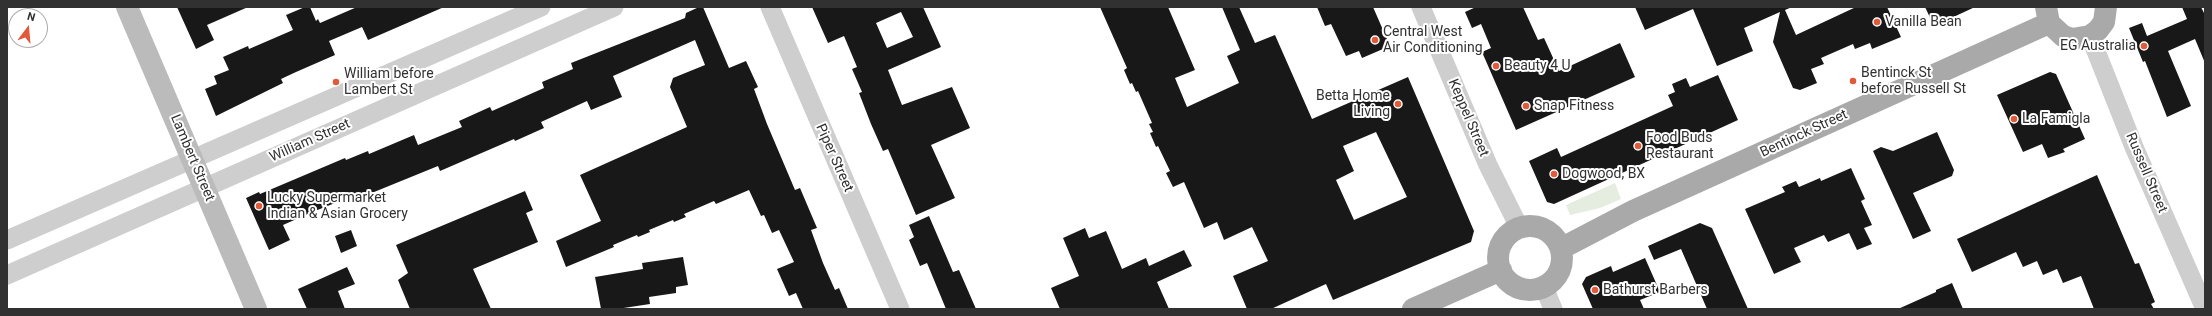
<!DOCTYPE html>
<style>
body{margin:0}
#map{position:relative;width:2212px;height:316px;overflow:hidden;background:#fff;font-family:Roboto,sans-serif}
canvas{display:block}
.frame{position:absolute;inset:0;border:8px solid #313131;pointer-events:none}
.north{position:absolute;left:8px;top:8px;width:40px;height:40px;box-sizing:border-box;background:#fff;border:1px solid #adadad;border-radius:50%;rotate:16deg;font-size:11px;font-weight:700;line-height:16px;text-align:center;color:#313131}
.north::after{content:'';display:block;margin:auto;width:14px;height:18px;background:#e15a3a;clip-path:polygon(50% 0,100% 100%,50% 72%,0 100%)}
</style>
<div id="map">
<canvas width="2212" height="316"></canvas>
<div class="frame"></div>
<div class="north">N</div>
</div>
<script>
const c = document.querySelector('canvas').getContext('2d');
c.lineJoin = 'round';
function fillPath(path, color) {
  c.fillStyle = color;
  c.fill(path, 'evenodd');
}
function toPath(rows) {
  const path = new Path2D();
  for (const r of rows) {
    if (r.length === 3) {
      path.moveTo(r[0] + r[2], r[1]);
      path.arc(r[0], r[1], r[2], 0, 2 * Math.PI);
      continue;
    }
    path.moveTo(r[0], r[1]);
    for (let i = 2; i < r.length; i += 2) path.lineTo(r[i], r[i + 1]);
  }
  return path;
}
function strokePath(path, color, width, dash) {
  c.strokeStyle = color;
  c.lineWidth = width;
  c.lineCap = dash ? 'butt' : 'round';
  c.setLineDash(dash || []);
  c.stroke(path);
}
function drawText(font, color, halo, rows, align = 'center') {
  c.font = font + ' Roboto,sans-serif';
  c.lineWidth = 4;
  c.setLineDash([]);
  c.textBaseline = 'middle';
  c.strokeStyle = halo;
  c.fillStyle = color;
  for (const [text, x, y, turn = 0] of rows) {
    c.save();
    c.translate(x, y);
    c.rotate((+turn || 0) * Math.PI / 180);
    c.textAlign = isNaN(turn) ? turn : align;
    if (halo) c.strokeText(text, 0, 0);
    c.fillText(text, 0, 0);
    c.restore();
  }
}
fillPath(toPath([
 [1615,183,1621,199,1600,208,1570,215,1566,205]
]), '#e4ede0');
fillPath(toPath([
 [177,7,248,7,207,25,214,40,196,49],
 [305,7,310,7,316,21,318,19,320,23,357,7,444,7,368,40,362,27,329,41,335,55,296,72,281,79,283,83,216,116,205,89,217,84,214,76,229,70,223,57,248,46,249,49,293,30,286,15],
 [699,7,703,7,729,68,746,61,758,87,754,89,767,124,795,190,800,188,817,228,811,230,823,263,835,290,839,288,848,309,803,309,796,293,789,296,777,269,794,262,779,230,772,233,764,215,761,216,749,190,716,204,714,201,684,214,686,217,674,222,673,220,649,230,650,232,638,237,637,235,613,245,614,247,566,267,556,241,601,221,580,175,687,127,670,87,673,78,705,65,695,40,613,76,622,97,591,110,587,101,541,122,544,128,515,141,514,139,440,171,438,166,352,201,350,197,310,213,283,225,290,240,269,250,246,198,259,192,260,194,345,158,346,160,368,151,369,154,414,135,418,145,462,127,459,121,490,107,492,111,544,88,542,82,573,69,571,63,685,18,686,13],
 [812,7,923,7,941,47,888,70,902,105,952,87,970,128,931,145,955,198,916,215,888,149,883,151,871,124,859,93,862,92,852,69,857,67,844,36,828,43],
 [901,12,913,37,887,48,876,23],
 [1100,7,1168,7,1195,70,1175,78,1187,107,1239,83,1227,56,1240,50,1222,7,1239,7,1255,43,1275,35,1312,119,1408,77,1474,231,1471,242,1333,300,1326,284,1271,309,1247,309,1233,276,1268,261,1252,227,1224,240,1217,222,1204,228,1184,182,1173,187,1166,173,1170,171,1158,146,1156,147,1150,133,1153,132,1149,124,1152,123,1138,91,1136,92,1132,83,1130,84,1124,70,1127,68],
 [1376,132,1407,197,1354,220,1336,180,1354,171,1343,146],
 [1317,7,1373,7,1390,46,1362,58,1359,51,1346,56,1331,24,1325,26],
 [1476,7,1523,7,1538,40,1544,38,1559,71,1620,43,1635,77,1516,130,1482,52,1491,48,1481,24,1472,28,1465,12],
 [1635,7,1792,7,1785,10,1796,35,1856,7,1887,7,1901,37,1872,49,1870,43,1855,49,1853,44,1821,58,1824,64,1811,69,1817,83,1800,90,1793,88,1773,42,1780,12,1744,28,1753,51,1717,66,1693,9,1645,30],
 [1925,7,1975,7,1934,26],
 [2182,7,2201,7,2205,15,2205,63,2195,39,2168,51,2191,106,2167,117,2145,61,2143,62,2129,28,2142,23,2147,36,2187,19],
 [2050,72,2056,74,2085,139,2063,149,2065,152,2048,158,2042,144,2023,152,1997,95],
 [1718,75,1738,120,1554,204,1547,202,1529,161,1557,148,1561,157,1673,106,1668,95,1675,92,1672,84,1686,78,1690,87],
 [1937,132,1954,170,1952,176,1913,193,1931,231,1913,239,1873,151,1881,147,1893,151],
 [1851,168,1865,199,1861,201,1872,225,1864,228,1872,244,1857,250,1849,233,1828,242,1824,235,1794,248,1801,262,1774,274,1745,209,1785,192,1782,187,1796,181,1799,187,1820,178,1821,181],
 [2097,175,2135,264,2139,263,2155,302,2151,304,2154,309,2094,309,2081,276,2063,283,2057,269,2043,275,2037,261,2023,267,2016,252,1972,272,1957,239],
 [525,191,533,210,526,213,538,242,473,269,491,309,410,309,398,280,408,273,396,245],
 [929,216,953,272,959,270,976,309,946,309,927,263,920,266,909,240,914,237,909,225],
 [1700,223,1712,228,1748,309,1707,309,1681,249,1654,260,1648,246],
 [1085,228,1089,238,1106,231,1122,269,1146,258,1149,266,1184,250,1192,266,1157,282,1169,309,1060,309,1051,288,1079,276,1063,238],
 [351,230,357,246,341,253,335,236],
 [683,257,688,285,676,287,676,293,649,297,650,304,617,309,601,309,595,277,643,269,642,263],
 [1645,258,1660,292,1640,300,1644,309,1593,309,1582,284,1586,277,1611,266,1613,272],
 [347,267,355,284,338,291,345,309,307,309,298,289],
 [1952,283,1963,309,1898,309,1936,292,1936,290]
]), '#181818');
strokePath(toPath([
 [770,7,900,309],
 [1421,7,1488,165,1519,227],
 [2090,36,2134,147,2205,309],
 [7,240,541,7],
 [7,275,614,7],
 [1544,287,1553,309]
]), '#cecece', 19);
strokePath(toPath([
 [127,7,256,309]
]), '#bbb', 22);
strokePath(toPath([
 [2046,7,2049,23,2063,36,2072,39,2090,36,2098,30,2104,22,2106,7],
 [1530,258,32],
 [1562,248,1633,211,2049,23],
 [1413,309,1501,270]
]), '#a9a9a9', 22);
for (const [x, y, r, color] of [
 [1877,22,4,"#e15a3a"],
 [1375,40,4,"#e15a3a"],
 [2144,46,4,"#e15a3a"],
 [1496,66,4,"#e15a3a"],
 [1853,81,4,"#e15a3a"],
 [336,82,4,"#e15a3a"],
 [1398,104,4,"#e15a3a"],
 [1526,106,4,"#e15a3a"],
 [2014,119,4,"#e15a3a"],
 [1638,146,4,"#e15a3a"],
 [1554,174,4,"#e15a3a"],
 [259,206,4,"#e15a3a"],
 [1595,290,4,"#e15a3a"]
]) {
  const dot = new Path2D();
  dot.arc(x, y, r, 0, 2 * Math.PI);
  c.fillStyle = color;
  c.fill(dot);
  strokePath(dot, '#fff', 1.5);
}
drawText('14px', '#313131', '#fff', [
 ["Vanilla Bean",1885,22],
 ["Central West",1383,32],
 ["Air Conditioning",1383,48],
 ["EG Australia",2136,46,"right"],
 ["Beauty 4 U",1504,66],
 ["Bentinck St",1861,73],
 ["before Russell St",1861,89],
 ["William before",344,74],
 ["Lambert St",344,90],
 ["Betta Home",1390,96,"right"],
 ["Living",1390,112,"right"],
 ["Snap Fitness",1534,106],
 ["La Famigla",2022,119],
 ["Food Buds",1646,138],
 ["Restaurant",1646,154],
 ["Dogwood, BX",1562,174],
 ["Lucky Supermarket",267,198],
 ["Indian & Asian Grocery",267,214],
 ["Bathurst Barbers",1603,290]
], 'left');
drawText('14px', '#313131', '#fff', [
 ["Keppel Street",1468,118,67],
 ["Bentinck Street",1804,134,-25],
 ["William Street",310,141,-24],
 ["Lambert Street",192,158,67],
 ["Piper Street",834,158,66],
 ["Russell Street",2146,173,67]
]);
</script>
